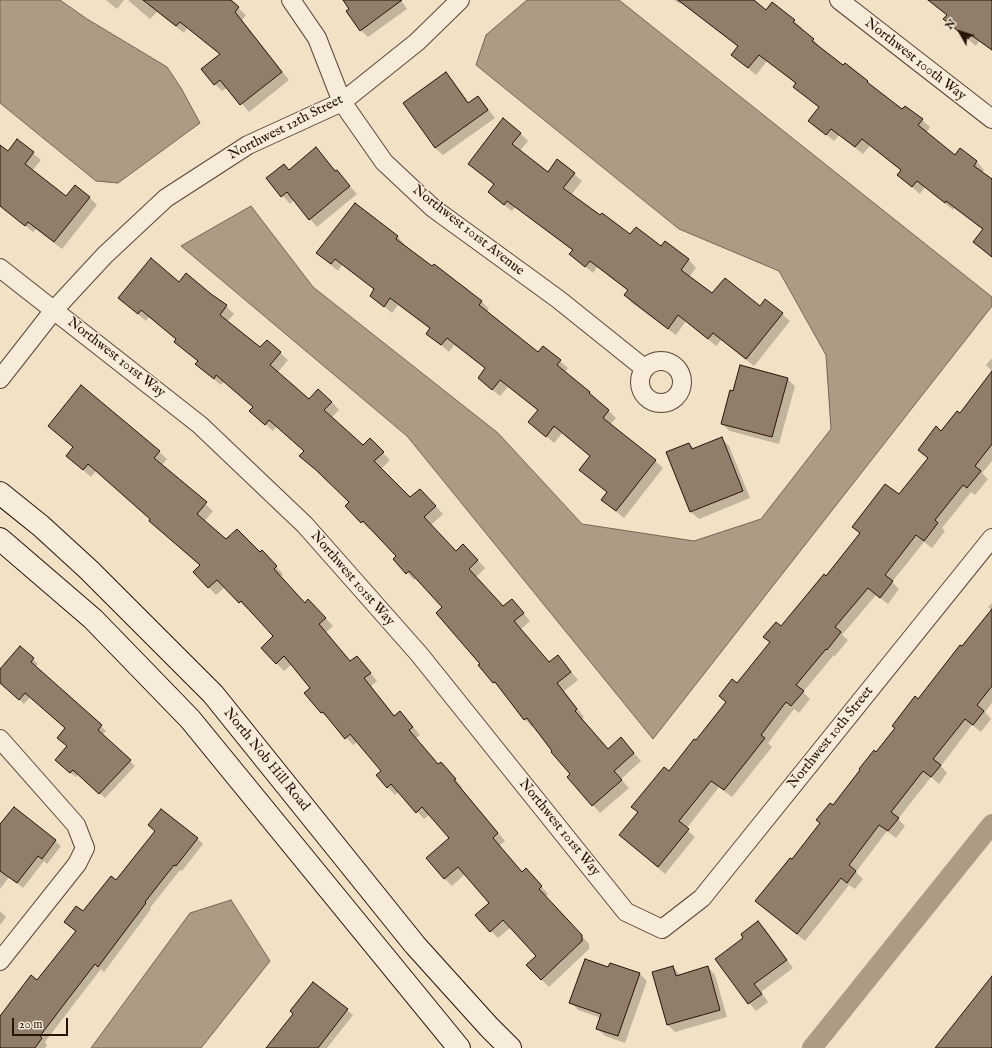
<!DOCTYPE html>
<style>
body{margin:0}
#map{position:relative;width:992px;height:1048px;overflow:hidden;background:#f1e1c5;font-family:"IM FELL English",serif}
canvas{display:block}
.north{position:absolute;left:940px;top:12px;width:40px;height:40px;-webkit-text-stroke:3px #f6ecd9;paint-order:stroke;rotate:309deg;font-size:11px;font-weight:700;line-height:16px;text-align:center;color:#271308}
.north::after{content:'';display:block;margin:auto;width:14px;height:18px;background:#271308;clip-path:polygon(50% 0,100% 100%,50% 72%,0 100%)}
.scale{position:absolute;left:12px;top:1018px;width:56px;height:18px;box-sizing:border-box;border:2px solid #271308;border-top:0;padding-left:5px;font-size:12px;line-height:14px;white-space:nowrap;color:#271308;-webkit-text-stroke:3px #f6ecd9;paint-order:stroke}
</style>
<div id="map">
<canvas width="992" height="1048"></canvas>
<div class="north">N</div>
<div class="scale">20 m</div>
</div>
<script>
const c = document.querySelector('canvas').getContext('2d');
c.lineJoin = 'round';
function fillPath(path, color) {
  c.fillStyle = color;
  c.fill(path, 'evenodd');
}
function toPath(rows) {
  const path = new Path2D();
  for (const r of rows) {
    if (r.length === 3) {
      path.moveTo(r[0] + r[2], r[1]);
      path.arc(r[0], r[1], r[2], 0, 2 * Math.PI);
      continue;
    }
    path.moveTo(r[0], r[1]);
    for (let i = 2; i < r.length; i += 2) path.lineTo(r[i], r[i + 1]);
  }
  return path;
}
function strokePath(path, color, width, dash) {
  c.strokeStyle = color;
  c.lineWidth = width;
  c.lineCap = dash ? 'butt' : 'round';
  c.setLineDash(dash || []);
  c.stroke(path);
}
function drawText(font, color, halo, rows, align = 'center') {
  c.font = font + ' "IM FELL English",serif';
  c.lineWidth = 3;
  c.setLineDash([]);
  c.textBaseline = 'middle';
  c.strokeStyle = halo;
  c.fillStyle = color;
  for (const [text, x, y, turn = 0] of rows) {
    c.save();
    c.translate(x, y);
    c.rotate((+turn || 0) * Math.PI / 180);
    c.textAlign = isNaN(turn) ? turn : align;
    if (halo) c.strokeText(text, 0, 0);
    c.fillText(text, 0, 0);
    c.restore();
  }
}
const water = toPath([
 [0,0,60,0,87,19,167,67,181,88,200,123,118,183,96,181,0,103,0,0],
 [527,0,619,0,992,297,992,306,653,739,407,436,181,246,251,206,313,287,498,433,582,524,694,541,761,519,831,429,826,355,779,271,679,229,476,65,486,35,527,0],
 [231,900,270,961,201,1048,91,1048,190,913,231,900]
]);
fillPath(water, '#ac9b85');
strokePath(water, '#776553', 1);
fillPath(toPath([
 [106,0,124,0,117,9],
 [128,0,229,0,246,15,242,20,289,80,249,112,228,87,222,91,215,84,221,55,187,28,184,33,157,12,150,19],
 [344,0,401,0,407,9,368,37,361,30,351,9],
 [674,0,752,0,766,11,794,21,802,28,800,30,813,39,820,47,819,48,843,66,845,64,902,111,905,107,922,120,930,127,926,133,956,156,960,150,977,162,984,170,982,173,992,180,992,258,974,242,983,230,954,208,953,210,925,187,920,194,898,175,902,171,870,146,863,154,839,135,834,141,810,121,820,108,794,87,796,84,767,61,756,75,732,55,738,47,681,3,680,4],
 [928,0,992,0,992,51,979,41,976,46,952,26,944,19,947,15],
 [446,73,453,81,469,103,478,97,485,105,495,118,443,155,435,148,405,103],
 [520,133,528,141,520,151,548,173,574,174,582,181,571,195,600,217,630,236,661,248,665,243,689,260,696,268,689,277,712,294,760,307,765,300,782,314,790,321,754,366,721,340,716,346,686,321,676,335,632,303,625,295,628,291,597,267,593,273,571,254,573,251,515,207,512,211,496,199,489,192,494,185,469,164],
 [17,141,41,160,32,171,66,198,89,197,97,205,62,249,36,229,33,232,0,205,0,146,8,152],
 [316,149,357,194,317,227,294,200,290,204,267,178,289,171],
 [397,236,404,244,403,246,433,268,434,265,482,302,489,309,486,313,538,354,543,347,560,361,568,368,565,372,589,392,616,418,610,425,655,461,663,468,624,518,602,500,608,493,580,470,591,457,562,433,554,443,530,422,539,411,508,387,500,396,486,385,486,369,454,345,449,352,427,333,430,329,398,305,392,313,371,296,375,290,342,265,338,271,317,253],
 [179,283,210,295,226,306,234,314,227,322,261,348,267,341,288,360,278,372,309,400,332,402,339,410,331,418,363,446,370,440,390,460,381,469,410,499,420,490,443,514,431,525,456,552,471,553,485,568,476,577,504,607,519,608,530,621,521,629,549,663,558,656,565,664,578,680,564,691,584,717,582,719,608,749,628,746,641,761,621,779,629,788,600,813,568,777,572,774,534,726,532,727,525,719,480,665,481,664,444,607,417,578,414,580,394,559,397,556,371,528,369,529,346,506,350,502,305,452,277,426,273,431,258,418,254,407,224,382,221,385,204,371,197,364,199,362,183,349,175,342,177,340,149,317,146,321,119,298],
 [992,358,992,371,986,365],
 [992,373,992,461,982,473,988,479,975,495,971,492,942,528,945,531,932,548,924,542,892,582,899,589,888,604,876,595,842,635,848,640,835,656,834,655,803,692,810,699,799,713,794,709,768,743,772,747,732,797,719,787,686,829,695,837,665,874,620,835,669,772,696,742,726,703,720,696,737,684,771,643,765,637,781,627,826,577,860,534,854,527,899,496,928,458,919,450,941,432,960,414],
 [787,379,795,386,779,444,730,431,722,424,734,392],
 [81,386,159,452,167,459,161,466,213,511,204,522,226,541,260,554,262,552,283,574,280,577,305,604,316,608,333,626,326,632,351,662,364,665,377,681,371,686,395,716,400,712,407,720,420,735,416,738,439,765,448,771,462,787,461,788,505,841,499,846,522,872,533,877,548,894,545,897,589,944,589,949,549,987,541,979,537,956,511,927,498,938,491,931,490,903,465,874,452,886,444,878,450,838,430,814,424,819,399,791,395,795,377,776,382,771,358,741,353,745,330,720,322,713,306,693,311,688,292,664,284,671,262,648,275,636,248,608,247,609,225,587,216,595,194,572,201,566,158,528,151,520,96,471,91,477,75,463,74,448,49,426],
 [721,438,729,446,750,498,699,519,691,512,668,453,689,444,695,449],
 [992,603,992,703,985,712,991,719,981,732,972,725,941,766,947,773,939,784,931,777,898,819,905,826,896,838,887,831,856,872,863,879,855,889,849,885,805,941,764,909,757,901,792,861,833,807,992,611,988,607],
 [20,647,38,664,35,667,106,731,102,735,135,766,105,798,78,774,76,777,61,765,68,747,67,729,30,697,24,704,0,682,0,670],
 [14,808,61,846,47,864,44,861,23,888,9,877,0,889,0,826],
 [198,839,203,844,182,871,180,870,150,908,151,909,104,972,101,969,67,1013,45,1042,47,1045,45,1048,0,1048,0,1018,37,981,76,932,65,922,84,913,116,881],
 [0,911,6,917,0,925],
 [758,922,766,930,793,968,761,992,768,1002,756,1011,749,1003,745,938],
 [673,967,680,975,708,967,715,975,727,1017,675,1032,668,1025,653,972],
 [609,968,640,974,647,981,625,1043,605,1036,597,1028,601,1018,578,1010,571,1002],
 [313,983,353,1015,327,1048,267,1048,294,1014]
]), '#0003');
strokePath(toPath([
 [812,1048,992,824]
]), '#ac9b85', 20);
const building = toPath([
 [143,0,231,0,239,7,235,12,282,72,240,105,220,80,214,85,201,69,220,54,180,22,176,26,143,0],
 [343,0,402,0,360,31,346,11,349,9,343,0],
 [678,0,754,0,766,10,772,2,795,20,793,22,814,39,812,41,843,65,845,63,868,81,867,82,902,109,905,106,923,119,918,125,955,155,960,148,977,161,974,166,992,179,992,257,973,242,983,229,946,201,945,203,917,181,912,187,897,175,901,170,862,139,855,147,831,129,826,135,808,121,819,107,793,87,796,83,759,55,748,68,731,55,738,46,678,0],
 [928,0,992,0,992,50,971,35,968,39,943,19,947,15,928,0],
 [446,72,468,103,478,96,488,110,435,148,403,103,446,72],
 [503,118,521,133,512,144,548,172,557,159,575,173,563,188,600,215,602,213,630,234,636,227,661,246,665,241,689,259,681,270,712,293,725,278,760,306,765,299,783,313,746,359,713,333,708,339,678,315,668,329,624,295,628,290,590,261,585,267,569,254,573,250,507,201,504,205,488,192,494,184,468,164,503,118],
 [17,139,34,152,25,164,66,196,75,185,90,197,54,242,28,222,25,226,0,206,0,145,8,151,17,139],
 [316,147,335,171,337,170,350,186,309,220,287,192,281,197,266,178,284,164,289,170,316,147],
 [355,203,398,236,396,239,432,266,434,264,482,301,479,305,538,352,543,346,561,360,557,365,590,392,589,393,609,410,603,418,656,460,616,511,601,500,607,492,579,470,590,456,554,426,546,437,528,422,538,410,500,380,492,390,478,378,485,368,447,338,441,345,426,334,430,328,390,298,384,307,370,296,374,289,335,259,331,264,316,253,355,203],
 [151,258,179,282,186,273,211,294,227,305,220,315,260,347,267,340,281,352,270,365,309,399,318,389,332,402,324,410,363,445,370,438,384,452,374,461,410,497,420,489,436,506,424,517,456,551,463,544,478,560,469,569,503,606,512,599,524,613,514,621,549,662,558,655,571,672,557,683,577,709,575,711,608,749,621,737,634,753,614,771,622,780,592,806,567,777,570,774,551,752,552,751,527,718,524,720,495,682,493,683,478,665,480,664,436,613,442,607,409,571,406,574,393,559,396,556,363,521,361,523,345,506,349,502,316,470,299,456,304,451,269,420,265,425,249,411,253,407,216,375,214,379,195,364,198,361,174,342,176,339,141,310,138,314,118,298,151,258],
 [740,365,788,378,772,437,721,424,730,390,733,391,740,365],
 [992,371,992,444,975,466,981,471,967,488,963,485,935,520,938,523,924,541,916,535,885,575,893,581,880,598,868,588,835,627,841,632,827,650,826,649,796,685,804,691,791,706,786,702,761,735,765,738,724,790,711,781,679,821,689,829,658,867,619,835,638,812,631,807,664,767,669,771,694,739,696,740,726,702,719,696,732,679,737,683,770,642,763,637,776,622,781,626,824,574,826,576,860,533,852,527,885,484,899,494,928,458,918,450,936,426,941,431,957,411,960,413,992,371],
 [81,385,160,451,154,458,207,502,197,514,226,539,237,529,260,552,262,550,277,566,274,569,305,603,308,599,326,618,319,624,350,661,357,656,371,673,364,678,394,716,400,711,413,727,409,730,438,764,441,762,456,779,454,780,498,833,493,838,522,872,526,868,542,886,539,889,582,935,582,941,541,980,526,965,536,956,503,920,490,932,475,915,489,903,458,867,444,879,426,858,449,838,422,807,416,813,391,784,387,788,376,775,381,771,350,734,345,739,323,712,321,713,304,693,310,688,284,656,276,664,261,648,273,636,241,601,239,603,217,580,208,588,193,572,200,565,149,521,150,519,88,464,83,470,66,456,73,447,48,426,81,385],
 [722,437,743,491,690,512,666,452,689,443,692,449,722,437],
 [992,609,992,686,977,705,984,711,973,725,965,719,933,759,941,765,931,777,923,771,891,812,899,818,888,831,879,825,849,865,856,871,847,883,841,878,797,934,755,901,790,858,792,859,820,823,816,820,830,803,833,805,860,770,859,769,874,750,876,752,895,728,892,726,915,696,918,699,960,645,962,646,992,609],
 [20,646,34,658,31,662,102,725,98,730,131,760,99,794,73,770,70,773,55,760,67,746,57,738,65,728,25,693,19,700,0,683,0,669,20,646],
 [14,807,56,840,42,859,38,856,17,883,0,871,0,824,14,807],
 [161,809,198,838,176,866,174,865,145,902,146,903,98,967,95,964,62,1007,40,1036,42,1038,35,1048,0,1048,0,1016,31,975,37,980,76,931,64,922,76,906,83,911,111,876,116,880,155,831,148,825,161,809],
 [758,921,787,960,754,984,762,994,748,1004,715,959,743,938,741,934,758,921],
 [585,959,608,967,610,963,640,973,618,1036,596,1029,601,1014,569,1003,585,959],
 [673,966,676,976,708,966,720,1010,667,1025,652,972,673,966],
 [992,976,992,1048,935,1048,992,976],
 [313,982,348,1009,318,1048,266,1048,293,1014,290,1011,313,982]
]);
fillPath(building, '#907e6a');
strokePath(building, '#271308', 1);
const street = toPath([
 [291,0,317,38,342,102,384,162,433,208,558,299,644,368],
 [839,0,992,119],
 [0,268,200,425,305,525,419,654,626,912,662,929,702,898,992,538],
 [661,382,21],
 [0,379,54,310,105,255,166,198,248,145,342,102,417,42,460,0],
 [0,739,76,825,85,848,77,864,0,961]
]);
const secondary = toPath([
 [0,493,41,526,89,570,213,694,415,945,489,1027,510,1048],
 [0,539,93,619,190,719,459,1048]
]);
strokePath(street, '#5a4637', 20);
strokePath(secondary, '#271308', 24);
strokePath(street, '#f6ecd9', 18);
strokePath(secondary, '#f6ecd9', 22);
drawText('14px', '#271308', '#f6ecd9', [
 ["Northwest 100th Way",915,60,38],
 ["Northwest 12th Street",286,128,-27],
 ["Northwest 101st Avenue",468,231,38],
 ["Northwest 101st Way",116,358,38],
 ["Northwest 101st Way",352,579,49],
 ["Northwest 10th Street",831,738,-51],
 ["North Nob Hill Road",266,760,51],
 ["Northwest 101st Way",559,828,51]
]);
</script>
